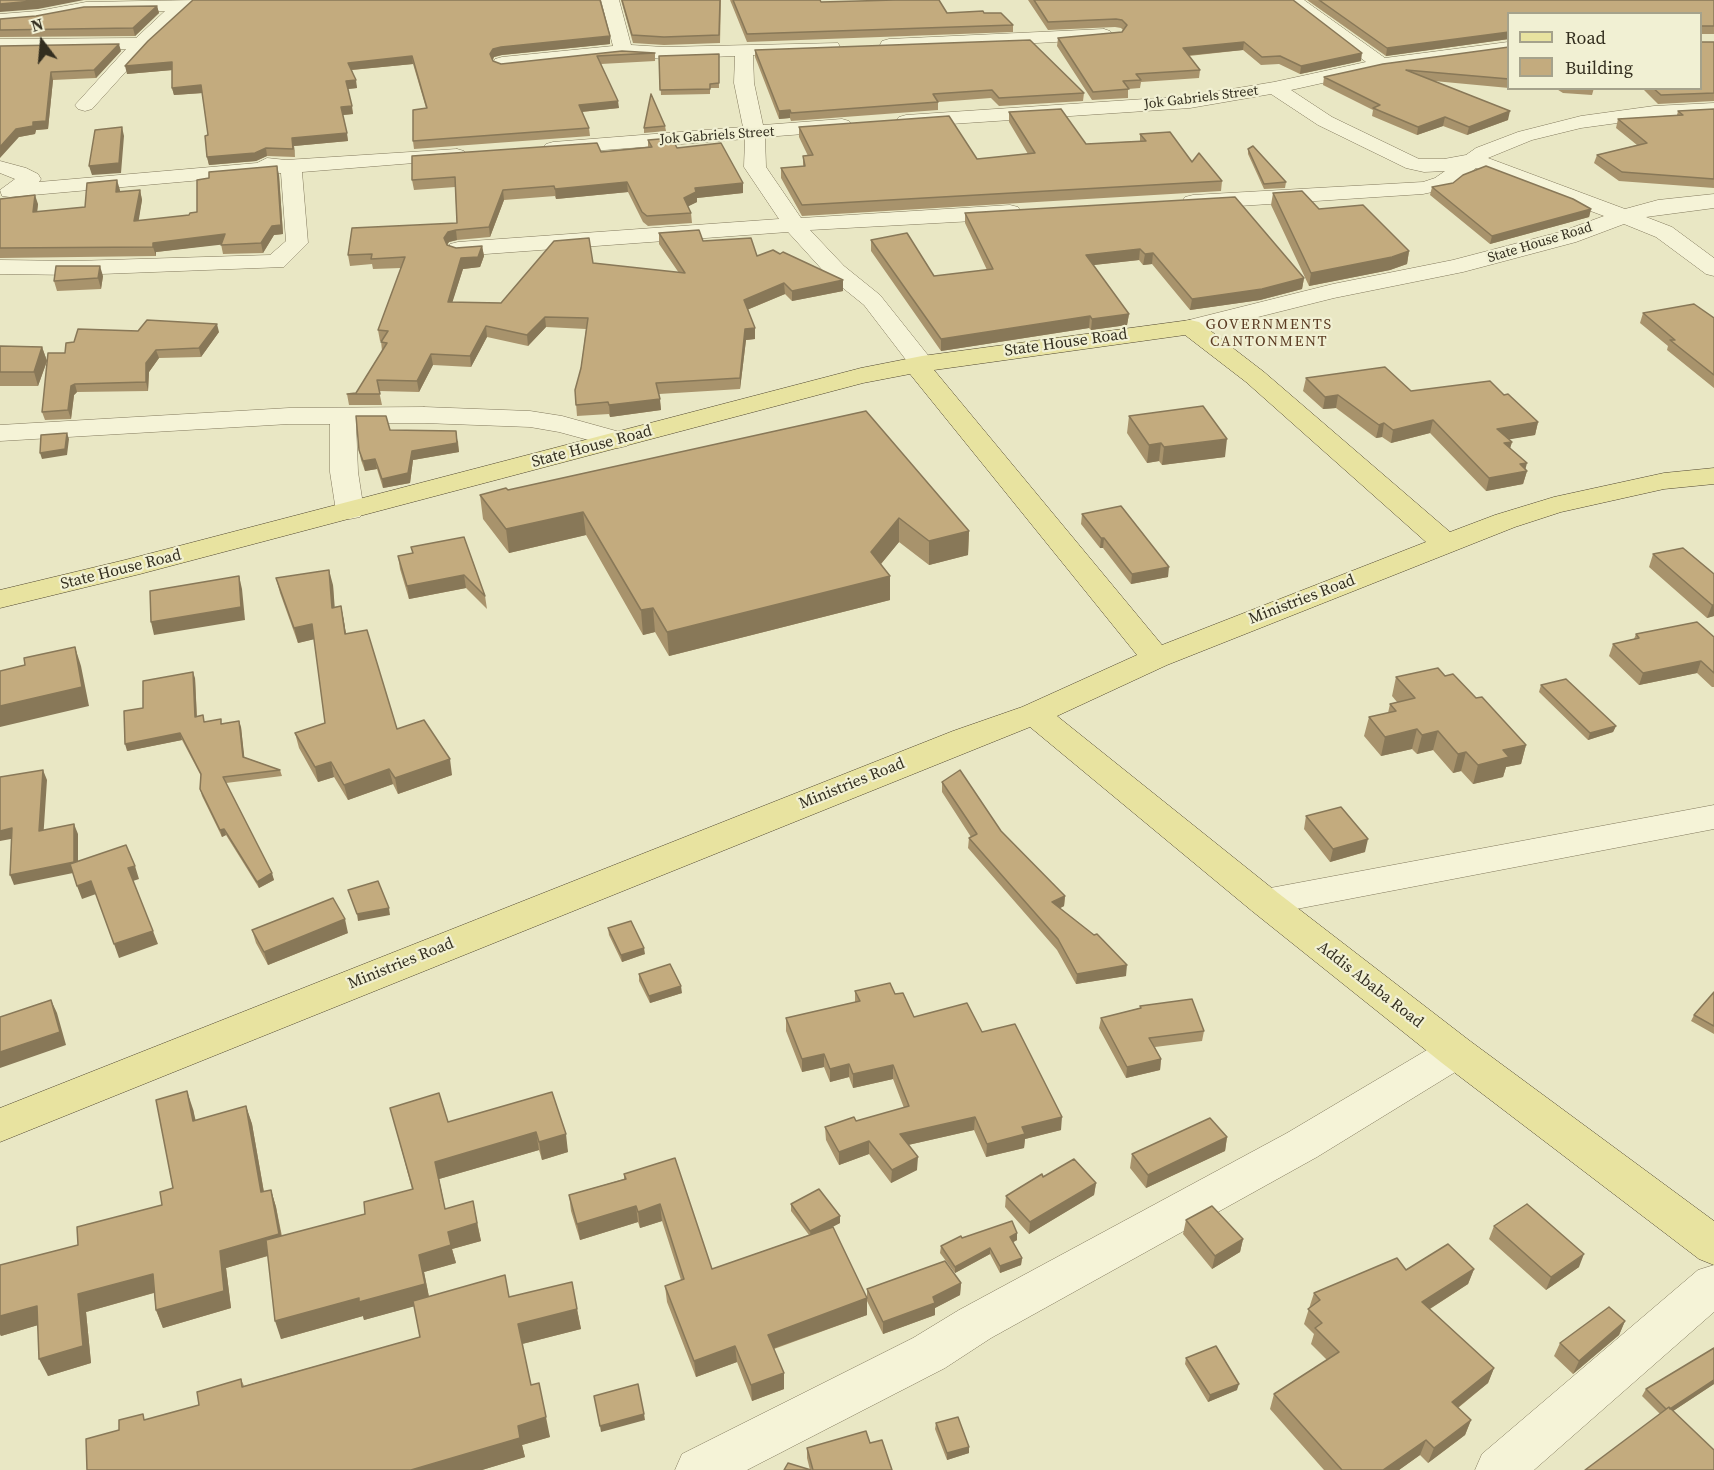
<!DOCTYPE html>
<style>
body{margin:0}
#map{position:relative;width:1714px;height:1470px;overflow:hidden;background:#e9e7c4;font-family:"Source Serif 4",serif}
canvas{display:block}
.legend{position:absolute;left:1507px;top:12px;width:195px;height:78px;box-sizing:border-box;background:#f1f0d3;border:2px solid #a5a28b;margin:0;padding:8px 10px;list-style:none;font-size:18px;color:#332e1f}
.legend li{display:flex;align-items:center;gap:12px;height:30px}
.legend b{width:30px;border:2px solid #a5a28b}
.north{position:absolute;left:12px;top:12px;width:60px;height:60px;-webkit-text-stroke:4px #f1f0d3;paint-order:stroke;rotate:344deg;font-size:16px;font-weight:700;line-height:24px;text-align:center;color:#332e1f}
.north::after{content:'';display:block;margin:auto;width:21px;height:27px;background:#332e1f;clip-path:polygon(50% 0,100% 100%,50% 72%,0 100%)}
</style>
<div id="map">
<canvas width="1714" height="1470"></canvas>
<ul class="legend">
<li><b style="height:8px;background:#e8e3a0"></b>Road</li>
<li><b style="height:16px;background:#c3ab7e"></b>Building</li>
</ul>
<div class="north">N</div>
</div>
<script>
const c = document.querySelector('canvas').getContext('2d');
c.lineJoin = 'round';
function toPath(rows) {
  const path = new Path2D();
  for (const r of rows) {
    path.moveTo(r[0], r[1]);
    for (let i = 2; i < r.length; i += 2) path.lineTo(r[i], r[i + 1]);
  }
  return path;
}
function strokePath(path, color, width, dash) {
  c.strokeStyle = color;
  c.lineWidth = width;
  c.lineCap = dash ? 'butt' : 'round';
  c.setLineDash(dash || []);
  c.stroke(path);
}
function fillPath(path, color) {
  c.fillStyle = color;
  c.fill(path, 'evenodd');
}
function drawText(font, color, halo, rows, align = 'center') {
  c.font = font + ' "Source Serif 4",serif';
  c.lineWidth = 4.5;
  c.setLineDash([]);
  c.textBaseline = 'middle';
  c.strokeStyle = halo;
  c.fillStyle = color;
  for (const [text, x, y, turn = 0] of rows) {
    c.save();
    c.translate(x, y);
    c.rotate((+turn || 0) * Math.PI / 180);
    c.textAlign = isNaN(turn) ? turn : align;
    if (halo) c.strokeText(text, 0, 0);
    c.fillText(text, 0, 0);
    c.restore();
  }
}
const minor = toPath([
 [199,0,148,47,92,109,85,111,78,109,75,105,126,49,0,51,0,39,136,38,165,11,86,12,38,21,0,24,0,14,38,11,86,2,199,0],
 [601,0,619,0,631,45,664,47,838,43,840,47,838,51,831,53,753,55,754,83,763,125,842,119,849,121,852,125,849,129,842,131,765,137,766,167,801,218,1010,205,1018,207,1021,212,1018,217,1010,219,810,230,844,266,880,295,935,364,931,369,922,372,913,369,864,305,828,276,788,232,458,256,450,254,447,249,450,244,458,242,779,219,744,167,745,139,553,154,546,152,543,148,546,144,553,142,743,127,734,83,735,56,664,59,623,56,502,69,495,67,493,63,495,59,502,57,613,46,601,0],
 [1284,0,1304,0,1385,58,1508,42,1508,53,1381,70,1291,90,1332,117,1419,159,1444,159,1466,155,1476,148,1518,132,1581,116,1654,106,1714,103,1714,115,1654,118,1581,128,1532,140,1488,158,1625,209,1658,200,1714,194,1714,208,1646,217,1672,227,1714,258,1714,276,1706,274,1656,237,1624,224,1576,242,1463,272,1334,298,1190,334,1181,332,1178,327,1181,322,1333,284,1453,260,1560,232,1604,216,1476,168,1451,188,1423,194,1193,209,1185,207,1182,202,1185,197,1193,195,1423,182,1435,178,1445,171,1424,172,1406,168,1318,125,1271,94,1190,108,906,127,899,125,896,121,899,117,906,115,1190,96,1274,82,1366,62,1284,0],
 [1104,29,1110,31,1113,35,1110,39,889,51,882,49,880,45,882,41,889,39,1104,29],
 [457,149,464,151,467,155,464,159,302,172,308,243,284,267,75,275,0,274,0,260,75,261,270,255,286,241,281,173,10,197,2,196,0,190,15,179,0,173,0,161,26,168,38,174,41,179,39,182,257,163,267,158,286,160,457,149],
 [424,407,530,411,562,416,627,434,631,440,627,446,618,448,559,432,530,427,424,423,356,423,358,472,364,511,360,517,350,519,340,517,336,511,330,472,330,424,289,424,0,441,0,425,289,408,424,407],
 [1714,805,1714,829,1265,915,1252,911,1247,902,1252,893,1265,889,1714,805],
 [1456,1037,1470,1041,1476,1052,1470,1063,1317,1157,991,1338,945,1368,747,1470,675,1470,682,1454,913,1338,959,1310,1287,1133,1442,1041,1456,1037],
 [1714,1265,1714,1312,1534,1470,1475,1470,1482,1454,1698,1270,1714,1265]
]);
const major = toPath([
 [1190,320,1199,322,1264,372,1450,532,1495,515,1554,497,1664,473,1714,468,1714,484,1664,489,1561,512,1515,527,1167,665,1057,716,1278,893,1470,1041,1714,1221,1714,1265,1699,1259,1442,1063,1252,911,1030,727,0,1142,0,1108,953,731,1022,707,1137,655,910,374,863,383,140,574,0,608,0,590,125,560,861,368,922,356,1190,320],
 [1185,335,1246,382,1426,542,1162,645,934,370,1185,335]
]);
strokePath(minor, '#82795d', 1);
strokePath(major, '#504630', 1);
fillPath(minor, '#f5f3d7');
fillPath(major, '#e8e3a0');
fillPath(toPath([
 [193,0,610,44,502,55,494,57,493,60,493,61,501,64,622,51,655,53,655,61,601,64,619,108,582,112,589,128,590,136,414,149,413,141,426,108,413,64,352,70,357,88,348,89,353,114,343,115,348,141,294,146,295,157,267,156,256,161,209,165,207,157,208,135,202,93,174,95,172,88,172,70,127,74],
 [621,0,721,0,720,43,664,45,633,43],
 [730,0,820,0,821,2,947,13,984,13,1013,25,1013,32,747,42],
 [1028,0,1293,0,1361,61,1300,74,1279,64,1261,65,1243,50,1189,56,1200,70,1199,78,1141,82,1140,88,1128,89,1128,98,1092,100,1057,46,1058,38,1122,32,1123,30,1121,28,1115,27,1048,30],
 [1307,0,1714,0,1714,34,1701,34,1701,42,1714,42,1714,101,1658,104,1642,88,1701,88,1509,14,1509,39,1386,56],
 [157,6,159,13,135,36,0,37,0,19],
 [0,46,121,51,96,78,53,80,48,129,36,130,35,134,19,137],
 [1509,47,1509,88,1434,81,1508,120,1467,135,1443,126,1417,135,1372,116,1373,110,1323,85,1324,77],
 [755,50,1084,93,1083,101,999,106,991,98,938,102,938,110,791,121,790,118,779,119,755,57],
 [719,54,719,88,710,88,710,94,661,95,659,56],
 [1555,88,1594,88,1592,95,1563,93],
 [1714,109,1714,188,1619,181,1594,163,1597,155,1637,145,1616,128,1618,119,1677,115,1678,111],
 [1009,112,1086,144,1140,141,1140,134,1192,162,1222,181,1221,191,802,216,781,178,781,168,803,166,803,156,808,156,799,137,799,127,977,159,1028,154,1009,122],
 [665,126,666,131,644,133,644,128],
 [648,140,677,148,743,193,697,198,697,202,688,206,691,213,692,223,648,226,643,222,628,192,556,199,555,196,504,200,490,237,457,240,449,242,447,245,456,248,482,246,484,256,480,267,463,269,452,302,501,303,593,263,679,273,659,244,659,233,703,241,843,280,843,291,792,301,785,294,747,310,755,328,755,339,746,340,740,389,659,394,661,410,610,417,609,414,577,416,575,390,581,368,586,329,546,327,528,346,487,337,471,367,433,365,419,392,379,391,382,405,349,405,347,394,356,393,382,351,381,341,380,341,378,330,401,268,373,269,372,264,350,266,348,255,457,223,455,187,414,190,412,180,601,152,648,147],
 [1248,149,1286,182,1285,188,1264,189,1248,154],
 [279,175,283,234,274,235,263,253,223,254,221,244,156,252,156,256,0,258,0,199,38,204,37,212,85,207,120,190,120,192,140,190,142,200,138,221,189,215],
 [1432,187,1591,209,1589,217,1490,244,1430,195],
 [1273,193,1319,209,1409,251,1407,264,1390,270,1309,286,1271,205],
 [965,213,1304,278,1302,289,1260,300,1190,310,1152,264,1143,265,1139,260,1093,265,1129,314,1127,325,1091,330,1089,328,941,351,871,251,871,240,934,276,987,270,965,223],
 [103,276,101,289,57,291,54,281],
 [1643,313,1714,318,1714,388,1667,350,1668,346,1640,323],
 [219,332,201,357,159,358,149,372,148,391,77,392,74,395,71,419,45,420,42,412,65,353],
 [0,346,42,347,47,361,38,386,0,386],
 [1306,378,1411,391,1504,395,1538,422,1535,435,1508,439,1512,442,1510,448,1527,471,1523,484,1486,491,1430,433,1391,443,1382,437,1376,438,1336,408,1323,409,1303,391],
 [866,411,969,531,968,555,929,565,899,542,881,564,890,576,890,600,669,656,655,632,643,635,586,535,509,553,483,519,480,495,508,490],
 [1129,416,1225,457,1162,465,1159,461,1147,463,1127,433],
 [390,430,458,441,459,452,413,460,410,483,383,488,377,469,365,471,361,460,359,450],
 [1082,514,1168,577,1131,584,1103,548,1100,548,1081,524],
 [464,537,485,596,487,609,466,588,409,599,400,569,398,556,413,553],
 [1653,554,1714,574,1714,616,1707,618,1649,567],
 [276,578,333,585,334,607,341,606,346,633,397,729,452,775,398,794,393,784,348,800,334,777,318,782,299,748,295,733,325,723,314,639,298,643,280,593],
 [1636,634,1714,637,1714,687,1712,687,1697,673,1639,685,1609,656,1613,644,1634,639],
 [1445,676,1476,698,1526,745,1521,764,1506,767,1503,777,1473,784,1461,771,1453,773,1433,750,1417,754,1412,749,1381,756,1364,736,1369,717,1388,713,1390,704,1397,702,1392,696,1396,677],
 [195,678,197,717,205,722,241,727,244,757,280,770,282,776,226,783,274,880,259,888,226,835,222,837,202,796,200,789,201,776,182,740,127,751],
 [1541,685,1616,726,1613,732,1588,740,1539,692],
 [942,782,1001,831,1065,896,1064,906,1060,908,1094,935,1126,976,1076,984,1057,950,968,848,969,838,971,837,942,792],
 [1306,816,1365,852,1330,862,1304,829],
 [608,928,645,954,622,962,609,935],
 [252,930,348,933,268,965,256,943],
 [639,974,682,993,650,1003,639,981],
 [855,991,895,994,914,1017,982,1032,1061,1130,1025,1139,1024,1148,986,1157,974,1130,908,1145,917,1170,891,1183,869,1154,839,1165,826,1140,825,1127,856,1121,904,1108,893,1079,853,1088,849,1077,830,1082,824,1067,802,1072,786,1031,786,1018,855,1002],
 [1714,992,1714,1034,1691,1021,1694,1015],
 [1140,1006,1204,1031,1202,1041,1155,1047,1161,1059,1160,1070,1126,1078,1099,1028,1101,1018,1140,1008],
 [552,1092,568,1152,542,1160,539,1150,439,1179,445,1209,473,1201,481,1241,452,1249,456,1263,424,1272,429,1297,509,1297,577,1309,581,1329,522,1344,531,1385,550,1437,522,1445,525,1457,482,1470,87,1470,119,1430,145,1420,199,1405,241,1379,244,1386,420,1337,414,1306,364,1320,363,1316,281,1339,268,1256,226,1268,231,1308,163,1328,156,1310,154,1293,86,1312,91,1363,48,1376,38,1325,1,1336,0,1334,0,1265,78,1245,162,1205,173,1188,193,1109,195,1121,246,1106,252,1124,264,1192,271,1190,276,1207,282,1236,365,1214,412,1189,395,1125,448,1122],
 [1227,1137,1225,1151,1146,1188,1130,1168,1132,1154],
 [675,1158,712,1269,809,1235,791,1211,791,1204,840,1223,828,1229,867,1298,867,1289,961,1283,960,1295,935,1308,935,1315,883,1334,867,1301,867,1315,774,1349,784,1389,752,1401,737,1362,696,1377,667,1302,665,1286,681,1280,662,1221,640,1228,638,1222,580,1240,571,1211,569,1195,624,1179,624,1174],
 [1043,1177,1096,1183,1094,1195,1029,1234,1005,1207,1006,1196],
 [1186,1220,1243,1239,1240,1252,1212,1269,1183,1234],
 [1494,1226,1579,1267,1546,1290,1489,1239],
 [962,1238,1017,1240,1013,1242,1022,1258,1021,1265,1000,1273,990,1254,955,1273,940,1253,941,1246],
 [1474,1269,1468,1284,1430,1309,1494,1368,1488,1383,1458,1408,1471,1420,1465,1435,1428,1463,1420,1455,1399,1470,1324,1470,1270,1409,1274,1394,1327,1360,1311,1344,1314,1334,1304,1324,1314,1293,1406,1270],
 [1625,1321,1619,1335,1573,1374,1554,1356,1560,1343],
 [1714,1348,1714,1384,1673,1411,1660,1414,1642,1396,1646,1389],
 [1186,1358,1237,1390,1208,1402,1185,1364],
 [936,1423,969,1453,947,1460,935,1429],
 [870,1443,892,1470,784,1470,810,1470,807,1458,807,1448]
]), '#a8936c');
fillPath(toPath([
 [43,0,84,0,38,9,0,12,0,4],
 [157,6,159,13,135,36,133,28],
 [1509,32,1509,39,1386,56,1387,48],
 [610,36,610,44,502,55,494,57,491,62,490,54,493,49,501,47],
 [1244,42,1243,50,1182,56,1183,48],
 [119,44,121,51,96,78,94,70],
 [1362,53,1361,61,1300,74,1301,66],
 [412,56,413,64,350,70,348,63],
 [172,62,173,70,127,74,125,66],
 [51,72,53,80,48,129,36,130,35,134,19,137,0,158,0,147,16,129,33,122],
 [356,80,357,88,348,89,346,81],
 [201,85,203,93,174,95,172,88],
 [618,101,619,108,580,112,579,105],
 [352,106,353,114,343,115,341,107],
 [790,110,790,118,779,119,779,111],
 [1510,111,1508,120,1467,135,1469,127],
 [1445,117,1443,126,1417,135,1418,127],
 [122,127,124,136,121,173,92,175,89,166],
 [347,133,348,141,294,146,295,157,292,138],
 [266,148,267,156,256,161,209,165,207,157],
 [277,166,279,175,283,234,274,235,263,253,261,243],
 [117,180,120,190,119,202,116,192],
 [627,182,628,192,556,199,555,189],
 [743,183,743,193,697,198,697,202,685,208,684,198,695,188],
 [140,190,142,200,137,231,134,221],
 [503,190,504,200,490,237,489,227],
 [35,195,38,204,36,221,33,212],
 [1591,209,1589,217,1490,244,1492,236],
 [456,230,457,240,449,242,445,248,444,238,448,232],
 [225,234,227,244,156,252,156,256,153,247,153,243],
 [482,246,484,256,480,267,463,269,449,313,448,302,461,258],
 [1140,249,1139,260,1085,266,1086,255],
 [1409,251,1407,264,1390,270,1309,286,1311,273],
 [1153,253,1152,264,1143,265,1145,254],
 [100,266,103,276,101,289,98,278],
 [1304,278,1302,289,1260,300,1190,310,1192,299],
 [843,280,843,291,792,301,792,291],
 [784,283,785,294,744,311,744,300],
 [1129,314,1127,325,1091,330,1092,319],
 [1090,316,1089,328,941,351,941,339],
 [545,317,546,327,528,346,527,335],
 [217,324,219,332,201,357,199,348],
 [486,326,487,337,471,367,470,356],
 [755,328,755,339,746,340,740,389,740,378,745,329],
 [42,347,47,361,38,386,34,372],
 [156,350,159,358,149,372,148,391,146,382,146,363],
 [431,354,433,365,419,392,417,381],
 [75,384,77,392,74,395,71,419,68,410,71,386],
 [1338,395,1336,408,1323,409,1325,397],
 [660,399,661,410,610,417,609,405],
 [1433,420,1430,433,1391,443,1393,430],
 [1538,422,1535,435,1494,442,1497,429],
 [1384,423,1382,437,1376,438,1379,425],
 [456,431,459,452,413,460,410,483,383,488,382,479,412,451],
 [67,433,69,439,67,455,42,459,40,453],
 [1227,439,1225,457,1162,465,1164,447],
 [1512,442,1508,455,1504,443],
 [1161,443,1159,461,1147,463,1149,445],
 [375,459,377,469,365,471,363,461],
 [1527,463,1525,471,1527,471,1523,484,1486,491,1489,478,1520,464],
 [583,512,586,535,509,553,506,529],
 [899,518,899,542,871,576,871,552],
 [969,531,968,555,929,565,929,541],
 [1101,538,1104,538,1103,548,1100,548],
 [1169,567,1168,577,1131,584,1132,574],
 [329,570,333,585,336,623,332,608],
 [464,575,466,588,409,599,407,586],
 [239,576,242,589,245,620,154,635,151,622],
 [890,576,890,600,669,656,667,632],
 [1712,605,1714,605,1714,616,1707,618],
 [341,606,344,621,348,649,345,634],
 [653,608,655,632,643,635,641,610],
 [312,624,315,639,298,643,294,628],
 [75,647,81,666,89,706,0,727,0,706],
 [1701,661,1697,673,1639,685,1643,673],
 [193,672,195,678,197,723,195,717],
 [239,721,241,727,245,763,243,757],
 [1616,726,1613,732,1588,740,1590,733],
 [1417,729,1412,749,1381,756,1385,737],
 [1438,731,1433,750,1417,754,1422,735],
 [180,733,182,740,127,751,125,744],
 [1526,745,1521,764,1506,767,1503,777,1473,784,1478,765,1503,750],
 [1466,752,1461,771,1453,773,1458,754],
 [450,759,452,775,398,794,395,778],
 [331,762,334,777,318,782,315,767],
 [389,769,393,784,348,800,344,785],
 [43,770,47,780,43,841,39,831],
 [74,824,78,834,78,872,14,885,10,875],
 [12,828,16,838,0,841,0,831],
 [224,829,226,835,222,837,220,830],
 [1368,839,1365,852,1330,862,1333,849],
 [135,866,139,879,133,881,128,868],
 [272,873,274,880,259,888,257,882],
 [91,881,96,894,82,899,77,886],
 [1065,896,1064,906,1051,913,1052,902],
 [389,908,390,915,358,921,357,914],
 [345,919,348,933,268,965,264,952],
 [153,931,158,944,119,958,114,944],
 [644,948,645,954,622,962,621,955],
 [1127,965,1126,976,1076,984,1077,974],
 [681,986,682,993,650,1003,649,996],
 [51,1000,57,1013,66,1045,0,1068,0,1052],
 [824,1054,824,1067,802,1072,802,1059],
 [1161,1059,1160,1070,1126,1078,1127,1067],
 [849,1064,849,1077,830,1082,830,1069],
 [893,1065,893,1079,853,1088,853,1074],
 [187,1091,193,1109,200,1139,193,1121],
 [246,1106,252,1124,267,1210,261,1192],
 [975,1117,974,1130,899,1147,900,1134],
 [1062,1117,1061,1130,1025,1139,1024,1148,986,1157,987,1144,1022,1127],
 [536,1132,539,1150,439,1179,449,1227,435,1162],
 [566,1134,568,1152,542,1160,539,1142],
 [1227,1137,1225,1151,1146,1188,1148,1175],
 [869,1141,869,1154,839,1165,839,1152],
 [918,1157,917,1170,891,1183,892,1170],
 [1096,1183,1094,1195,1029,1234,1030,1222],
 [271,1190,276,1207,284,1251,226,1268,231,1308,163,1328,156,1310,220,1251],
 [660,1204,662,1221,640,1228,638,1212],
 [636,1206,638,1222,580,1240,577,1224],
 [840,1216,840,1223,811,1238,810,1231],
 [477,1223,481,1241,452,1249,456,1263,424,1272,430,1302,364,1320,363,1316,281,1339,275,1321,419,1255,448,1232],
 [1017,1233,1017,1240,1010,1244,1010,1237],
 [1243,1239,1240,1252,1212,1269,1215,1256],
 [990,1248,990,1254,955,1273,955,1267],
 [1584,1254,1579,1267,1546,1290,1551,1277],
 [1022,1258,1021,1265,1000,1273,1000,1266],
 [1474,1269,1468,1284,1417,1317,1422,1302],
 [153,1274,160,1291,86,1312,91,1363,48,1376,39,1359,78,1294],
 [961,1283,960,1295,935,1308,935,1315,883,1334,883,1322],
 [867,1298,867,1315,769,1350,768,1335],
 [37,1306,45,1323,1,1336,0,1334,0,1316],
 [577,1309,581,1329,522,1344,518,1324],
 [1625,1321,1619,1335,1573,1374,1579,1361],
 [735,1346,737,1362,696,1377,694,1361],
 [1494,1368,1488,1383,1446,1417,1452,1402],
 [784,1373,784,1389,752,1401,751,1385],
 [1714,1380,1714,1384,1664,1417,1667,1411],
 [1239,1384,1237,1390,1208,1402,1210,1395],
 [644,1414,645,1420,601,1432,600,1426],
 [546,1417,550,1437,522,1445,525,1457,482,1470,411,1470,518,1426],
 [1471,1420,1465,1435,1428,1463,1434,1448],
 [1426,1440,1420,1455,1399,1470,1383,1470],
 [969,1447,969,1453,947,1460,947,1453]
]), '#887858');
const building = toPath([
 [0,0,43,0,0,4,0,0],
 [193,0,600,0,610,36,501,47,493,49,490,54,493,61,501,64,622,51,655,53,597,56,618,101,579,105,589,128,413,141,413,110,427,108,412,56,348,63,356,80,346,81,352,106,341,107,347,133,292,138,293,149,266,148,255,153,207,157,205,136,208,135,201,85,172,88,172,62,125,66,148,41,193,0],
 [622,0,720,0,719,35,664,37,632,35,622,0],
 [733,0,820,0,821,2,895,0,939,0,947,13,983,11,984,13,1001,13,1013,25,747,34,733,0],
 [1034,0,1293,0,1362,53,1301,66,1280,56,1262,57,1244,42,1183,48,1200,70,1136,74,1141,80,1123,81,1129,89,1093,92,1058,38,1122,32,1127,25,1122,20,1116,19,1048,22,1034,0],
 [1319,0,1714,0,1714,26,1701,26,1701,42,1714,42,1714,93,1661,95,1653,88,1701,88,1701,14,1509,14,1509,32,1387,48,1319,0],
 [157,6,133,28,0,30,0,19,36,16,84,7,157,6],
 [1030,40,1084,93,999,98,992,90,933,94,938,102,791,113,790,110,779,111,755,50,1030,40],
 [119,44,94,70,51,72,46,121,33,122,33,126,16,129,0,147,0,46,119,44],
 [1509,47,1509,79,1406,70,1510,111,1469,127,1445,117,1418,127,1373,108,1380,105,1324,77,1383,64,1509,47],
 [719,54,719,83,710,84,710,89,660,90,659,56,719,54],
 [651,94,665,126,644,128,651,94],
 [1061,109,1086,144,1146,141,1140,134,1170,132,1192,162,1199,153,1222,181,802,205,781,168,805,166,803,156,813,155,799,127,949,116,977,159,1035,153,1009,112,1061,109],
 [1714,109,1714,179,1622,172,1597,155,1647,143,1618,119,1683,115,1678,111,1714,109],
 [122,127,119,163,89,166,95,130,122,127],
 [672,138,677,148,721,143,743,183,695,188,696,192,684,198,691,213,647,216,642,212,627,182,555,189,554,186,503,190,489,227,456,230,448,232,444,238,447,245,456,248,482,246,478,257,461,258,448,302,501,303,554,241,589,238,593,263,685,273,659,233,699,230,703,241,751,238,757,256,773,250,780,254,783,252,843,280,792,291,784,283,744,300,755,328,745,329,740,378,656,383,660,399,609,405,608,402,576,405,575,390,581,368,588,318,545,317,527,335,486,326,470,356,431,354,417,381,377,380,380,394,347,394,356,393,387,343,381,342,388,331,378,330,405,257,371,259,372,254,348,255,352,228,457,223,455,177,412,180,412,156,597,143,601,152,652,147,648,140,672,138],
 [1253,146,1286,182,1264,184,1248,149,1253,146],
 [277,166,281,225,272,226,261,243,221,245,225,234,153,243,153,247,0,248,0,199,35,195,33,212,85,207,87,183,117,180,116,192,140,190,134,221,189,215,190,213,197,212,197,180,209,178,209,172,277,166],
 [1486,166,1573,199,1591,209,1492,236,1432,187,1453,183,1463,175,1486,166],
 [1302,191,1319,209,1363,205,1409,251,1392,257,1311,273,1273,193,1302,191],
 [1235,197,1304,278,1262,289,1192,299,1153,253,1145,254,1140,249,1086,255,1129,314,1092,319,1090,316,941,339,871,240,907,233,934,276,993,269,965,213,1235,197],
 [56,266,100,266,98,278,54,281,56,266],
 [1694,304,1714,318,1714,375,1670,340,1675,340,1643,313,1694,304],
 [147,320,217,324,199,348,156,350,146,363,146,382,75,384,71,386,68,410,42,412,48,353,65,353,66,343,74,342,78,329,138,331,147,320],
 [0,346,42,347,34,372,0,372,0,346],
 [1385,367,1411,391,1490,381,1504,395,1508,394,1538,422,1497,429,1512,442,1504,443,1527,463,1520,464,1527,471,1489,478,1433,420,1393,430,1384,423,1379,425,1338,395,1325,397,1306,378,1385,367],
 [1203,406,1227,439,1164,447,1161,443,1149,445,1129,416,1203,406],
 [866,411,969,531,929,541,899,518,871,552,890,576,667,632,653,608,641,610,583,512,506,529,480,495,506,488,508,490,866,411],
 [356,416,386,416,390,430,456,431,457,443,412,451,408,473,382,479,375,459,363,461,359,450,356,416],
 [67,433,65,449,40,453,41,435,67,433],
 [1121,506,1169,567,1132,574,1104,538,1101,538,1082,514,1121,506],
 [464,537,485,596,464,575,407,586,398,556,413,553,411,547,464,537],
 [1683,548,1714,574,1714,605,1712,605,1653,554,1683,548],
 [329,570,332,608,341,606,345,634,367,630,397,729,424,720,450,759,395,778,389,769,344,785,331,762,315,767,295,733,325,723,312,624,294,628,276,578,329,570],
 [239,576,241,607,151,622,150,591,239,576],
 [1697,622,1714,637,1714,673,1701,661,1643,673,1613,644,1639,638,1636,634,1697,622],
 [75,647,82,687,0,706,0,671,25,665,24,658,75,647],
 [1438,668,1445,676,1453,674,1476,698,1482,697,1526,745,1503,750,1509,757,1478,765,1466,752,1458,754,1438,731,1422,735,1417,729,1385,737,1369,717,1396,711,1390,704,1415,698,1396,677,1438,668],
 [193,672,195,717,203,715,204,722,221,719,221,724,239,721,243,757,280,770,223,777,272,873,257,882,224,829,220,830,200,789,201,774,180,733,125,744,124,711,143,708,143,681,193,672],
 [1566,679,1616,726,1590,733,1541,685,1566,679],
 [43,770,39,831,74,824,74,862,10,875,12,828,0,831,0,777,43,770],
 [960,770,1001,831,1065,896,1052,902,1094,935,1097,934,1127,965,1077,974,1058,939,969,838,977,834,942,782,960,770],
 [1341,807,1368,839,1333,849,1306,816,1341,807],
 [126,845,135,866,128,868,153,931,114,944,91,881,77,886,70,864,126,845],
 [378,881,389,908,357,914,348,890,378,881],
 [333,898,345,919,264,952,252,930,333,898],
 [631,921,644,948,621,955,608,928,631,921],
 [670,964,681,986,649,996,639,974,670,964],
 [890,983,895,994,903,993,914,1017,967,1003,982,1032,1015,1024,1062,1117,1022,1127,1025,1134,987,1144,975,1117,900,1134,918,1157,892,1170,869,1141,839,1152,825,1127,854,1117,856,1121,909,1106,893,1065,853,1074,849,1064,830,1069,824,1054,802,1059,786,1018,860,1001,855,991,890,983],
 [1714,992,1714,1026,1694,1015,1714,992],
 [1192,999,1204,1031,1149,1038,1161,1059,1127,1067,1101,1018,1141,1008,1140,1006,1192,999],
 [51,1000,60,1032,0,1052,0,1017,51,1000],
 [187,1091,193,1121,246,1106,261,1192,271,1190,279,1234,220,1251,224,1291,156,1310,153,1274,78,1294,83,1346,39,1359,37,1306,0,1316,0,1265,78,1245,77,1227,162,1205,160,1192,173,1188,156,1100,187,1091],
 [552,1092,566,1134,539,1142,536,1132,435,1162,445,1209,473,1201,477,1223,448,1232,451,1245,419,1255,425,1284,359,1302,359,1298,275,1321,266,1240,365,1214,364,1202,413,1189,390,1108,439,1093,448,1122,552,1092],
 [1210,1118,1227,1137,1148,1175,1132,1154,1210,1118],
 [675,1158,712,1269,833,1227,867,1298,768,1335,784,1373,751,1385,735,1346,694,1361,665,1286,684,1279,660,1204,638,1212,636,1206,577,1224,569,1195,626,1179,624,1174,675,1158],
 [1074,1159,1096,1183,1030,1222,1006,1196,1042,1174,1043,1177,1074,1159],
 [819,1189,840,1216,810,1231,791,1204,819,1189],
 [1527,1204,1584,1254,1551,1277,1494,1226,1527,1204],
 [1212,1206,1243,1239,1215,1256,1186,1220,1212,1206],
 [1012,1221,1017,1233,1010,1237,1022,1258,1000,1266,990,1248,955,1267,941,1246,961,1236,962,1238,1012,1221],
 [1448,1244,1474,1269,1422,1302,1494,1368,1452,1402,1471,1420,1434,1448,1426,1440,1383,1470,1342,1470,1274,1394,1339,1352,1315,1328,1322,1323,1308,1309,1320,1300,1314,1293,1397,1258,1406,1270,1448,1244],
 [945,1261,961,1283,933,1297,935,1303,883,1322,867,1289,945,1261],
 [505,1275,509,1297,572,1282,577,1309,518,1324,531,1385,539,1383,546,1417,518,1426,520,1438,411,1470,87,1470,86,1439,119,1430,119,1420,143,1414,144,1420,199,1405,197,1392,241,1379,242,1387,420,1337,413,1301,505,1275],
 [1609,1307,1625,1321,1579,1361,1560,1343,1609,1307],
 [1216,1346,1239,1384,1210,1395,1186,1358,1216,1346],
 [1714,1348,1714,1380,1670,1409,1669,1407,1666,1409,1646,1389,1714,1348],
 [638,1384,644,1414,600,1426,594,1396,638,1384],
 [1669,1407,1714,1450,1714,1470,1585,1470,1669,1407],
 [958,1417,969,1447,947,1453,936,1423,958,1417],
 [866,1431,870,1443,882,1440,892,1470,813,1470,807,1448,866,1431],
 [788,1463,811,1470,784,1470,788,1463]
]);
fillPath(building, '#c3ab7e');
strokePath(building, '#887858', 1.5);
drawText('14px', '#332e1f', '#f1f0d3', [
 ["Jok Gabriels Street",1201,98,-7],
 ["Jok Gabriels Street",717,136,-4],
 ["State House Road",1540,243,-17]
]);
c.letterSpacing = '1.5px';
drawText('15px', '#5b3c23', '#f1f0d3', [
 ["GOVERNMENTS",1269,325],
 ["CANTONMENT",1269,342]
]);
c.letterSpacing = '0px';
drawText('16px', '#332e1f', '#f1f0d3', [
 ["State House Road",1066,343,-8],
 ["State House Road",592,447,-15],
 ["State House Road",121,570,-14],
 ["Ministries Road",1302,600,-21],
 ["Ministries Road",852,784,-22],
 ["Ministries Road",401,964,-22],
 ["Addis Ababa Road",1370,985,38]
]);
</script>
